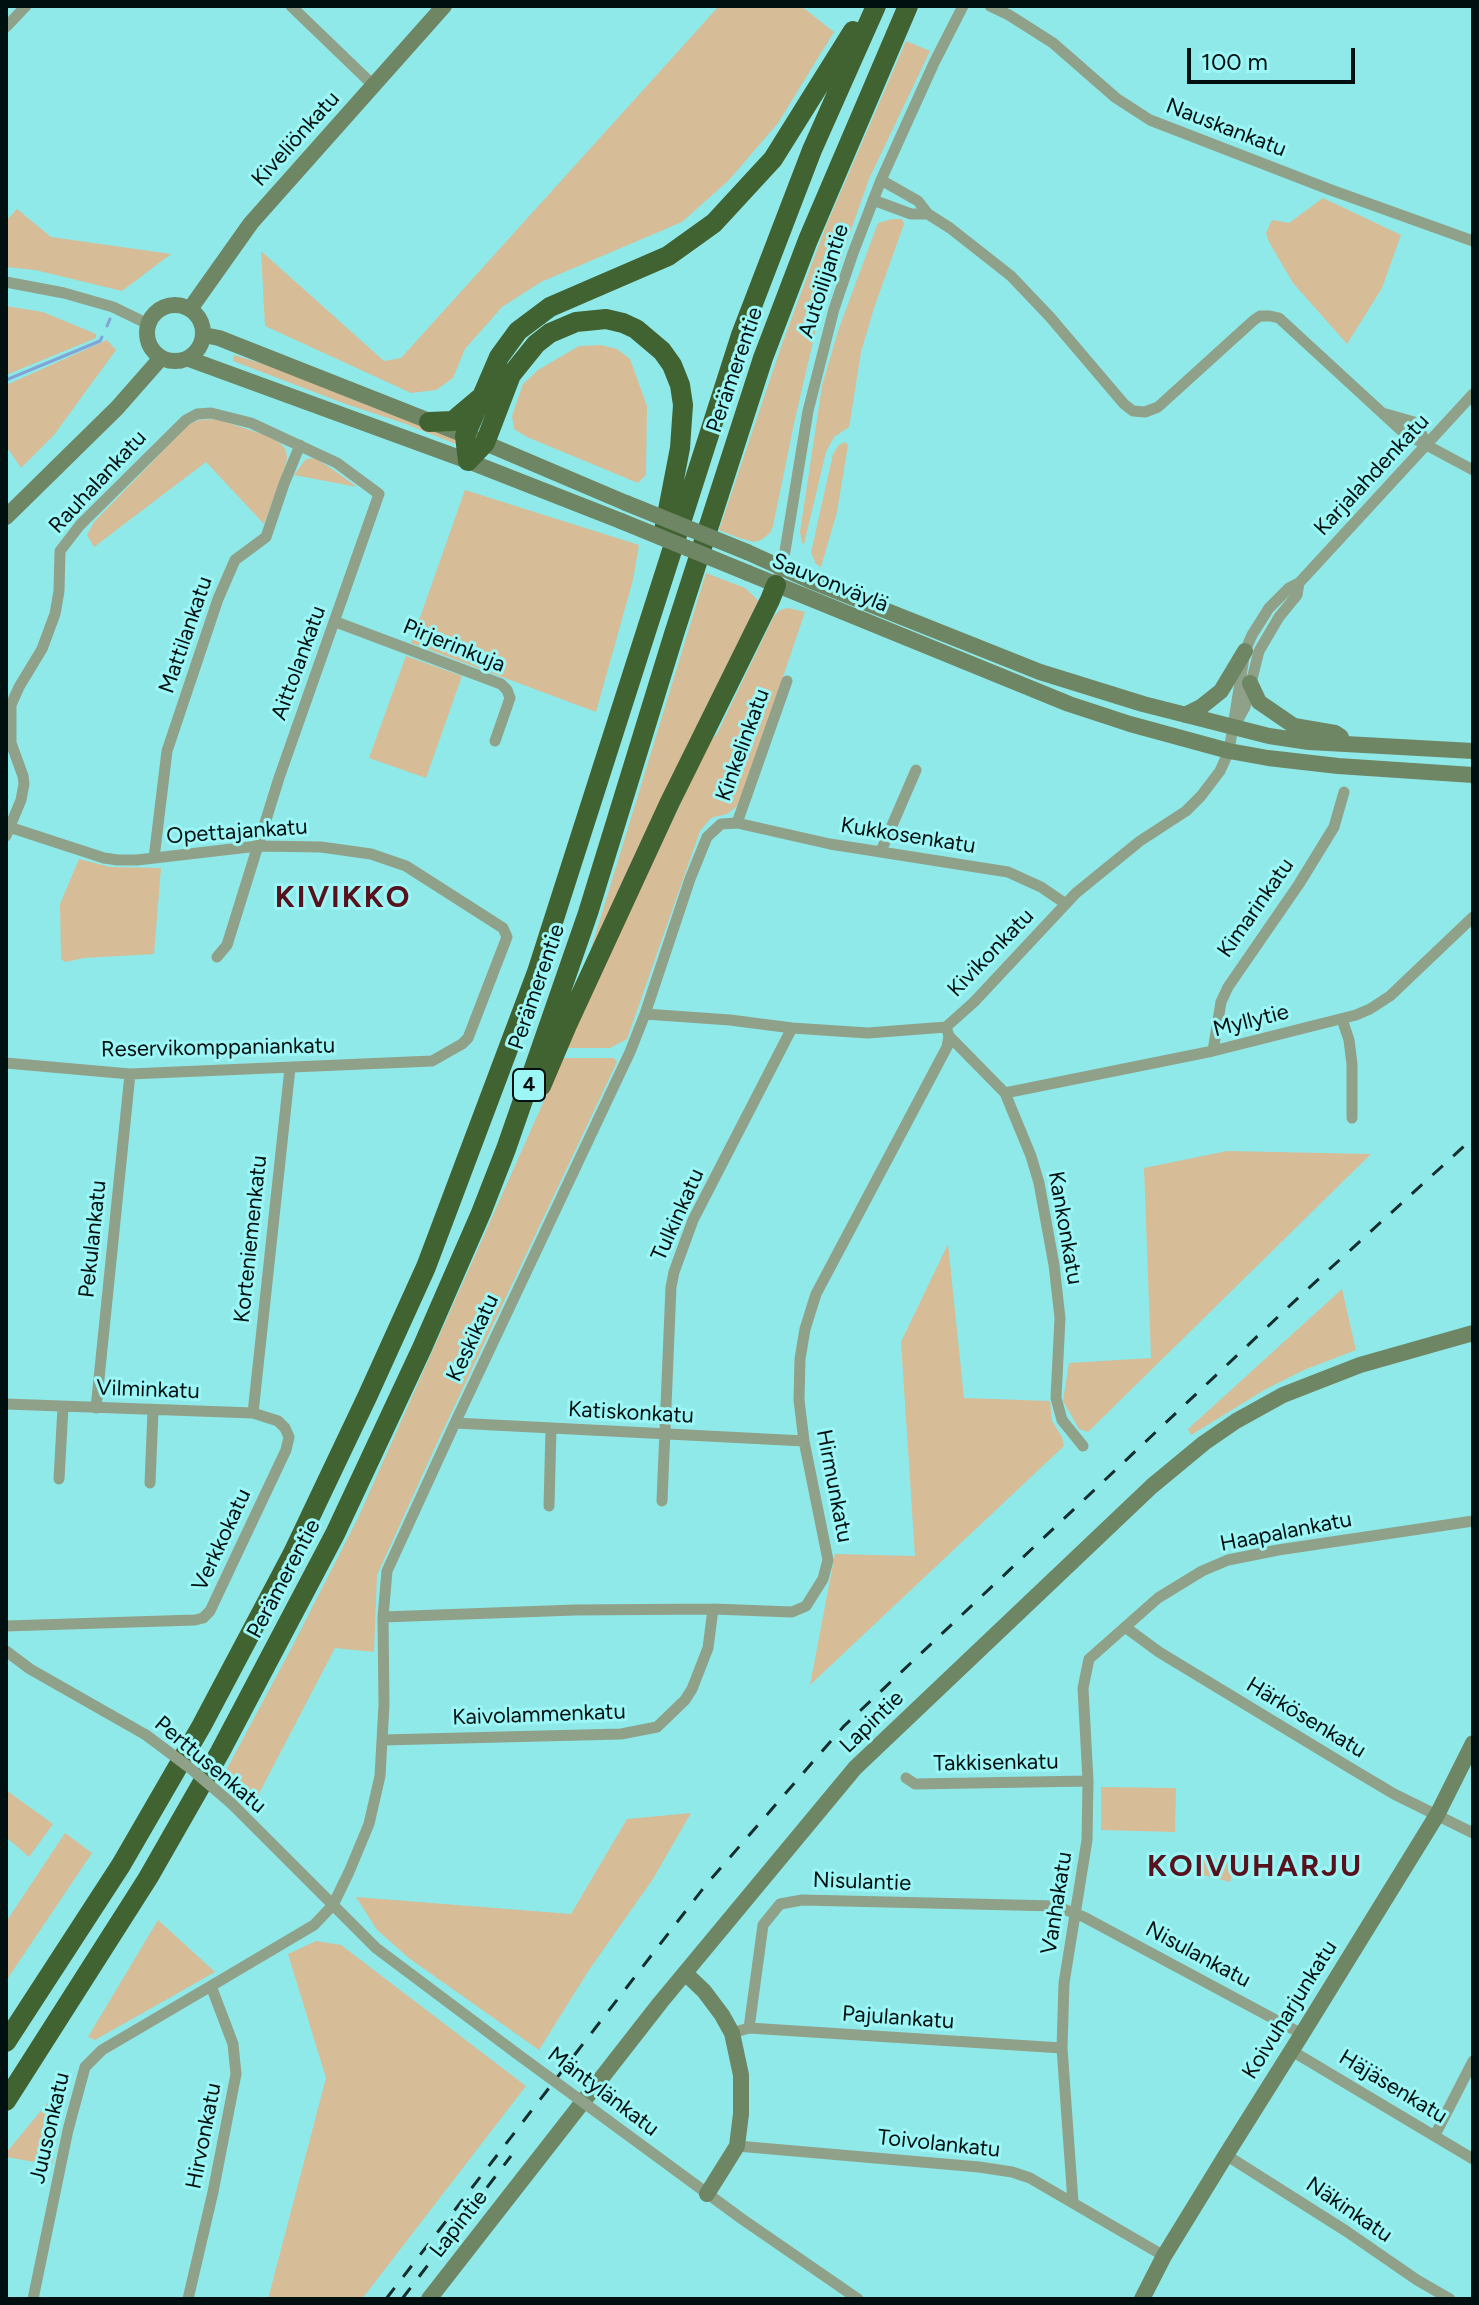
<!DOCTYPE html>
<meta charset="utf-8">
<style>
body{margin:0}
#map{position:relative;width:1479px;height:2305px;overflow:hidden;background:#90e9e9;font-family:Figtree,sans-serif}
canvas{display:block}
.frame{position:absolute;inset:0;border:8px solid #000f0f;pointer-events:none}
.scale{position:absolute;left:1187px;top:48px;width:168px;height:36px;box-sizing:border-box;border:4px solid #000f0f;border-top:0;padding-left:10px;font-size:24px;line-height:28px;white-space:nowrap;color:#000f0f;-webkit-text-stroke:6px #9df6f6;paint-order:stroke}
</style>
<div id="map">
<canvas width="1479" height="2305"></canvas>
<div class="frame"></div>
<div class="scale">100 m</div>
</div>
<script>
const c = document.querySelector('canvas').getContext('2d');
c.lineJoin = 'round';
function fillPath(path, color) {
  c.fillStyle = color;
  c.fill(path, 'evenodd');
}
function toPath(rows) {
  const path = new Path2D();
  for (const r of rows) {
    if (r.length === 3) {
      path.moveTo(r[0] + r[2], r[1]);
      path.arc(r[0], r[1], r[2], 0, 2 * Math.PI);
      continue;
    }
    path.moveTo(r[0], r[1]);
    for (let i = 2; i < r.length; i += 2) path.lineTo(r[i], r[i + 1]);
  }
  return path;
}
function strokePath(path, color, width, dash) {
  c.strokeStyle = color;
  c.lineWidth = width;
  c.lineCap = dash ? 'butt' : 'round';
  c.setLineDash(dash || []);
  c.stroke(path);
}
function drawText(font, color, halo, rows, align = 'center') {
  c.font = font + ' Figtree,sans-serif';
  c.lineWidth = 6;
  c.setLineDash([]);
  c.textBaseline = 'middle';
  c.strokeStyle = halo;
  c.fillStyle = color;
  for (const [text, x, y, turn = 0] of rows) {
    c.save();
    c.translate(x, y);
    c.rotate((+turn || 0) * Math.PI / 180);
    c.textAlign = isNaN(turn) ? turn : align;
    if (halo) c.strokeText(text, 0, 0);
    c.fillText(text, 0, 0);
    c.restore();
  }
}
fillPath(toPath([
 [719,6,801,6,834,32,778,123,729,180,682,222,541,282,502,307,465,349,453,378,436,390,411,393,265,326,261,251,384,361,401,358],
 [906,41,930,51,869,179,816,329,795,419,773,526,770,533,761,540,754,542,739,538,719,530,781,347,826,226],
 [1323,198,1401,235,1382,288,1347,344,1293,283,1269,242,1266,233,1272,220,1289,223],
 [17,209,51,237,171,254,122,291,35,270,6,267,6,221],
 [892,219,902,219,904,224,874,308,861,352,850,422,849,427,834,437,826,452,804,544,802,543,800,532,822,386,838,331,878,223],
 [6,306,43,312,96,334,96,338,6,375],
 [107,340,116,350,54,435,21,468,6,446,6,385],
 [601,345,617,349,630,359,647,406,646,475,638,483,527,437,514,429,512,416,523,384,538,370,579,346],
 [234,355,295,374,459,441,458,445,406,424,343,403,233,361],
 [216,419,268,436,280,443,286,450,287,459,283,473,264,524,206,462,94,547,87,535,94,522,188,425,199,420],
 [845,442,848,445,837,512,821,567,816,564,811,553,833,454,839,445],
 [315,458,332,469,357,487,294,475,306,459],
 [465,490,639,545,633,580,596,712,411,643],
 [706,573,745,588,759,601,595,950,591,949],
 [788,608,805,612,743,795,736,807,727,814,711,818,700,831,627,1039,610,1048,567,1048,590,995,710,741,717,734,774,616,780,610],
 [406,656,462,676,426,778,369,758],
 [79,859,110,867,161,868,154,954,84,958,65,962,61,959,60,904],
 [563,1058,614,1058,617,1062,437,1443,377,1575,374,1652,335,1648,252,1807,222,1778,291,1649,358,1518],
 [1227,1151,1371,1154,1088,1432,1079,1429,1063,1401,1069,1363,1151,1358,1144,1168],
 [948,1244,964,1398,1050,1401,1052,1421,1062,1437,1064,1446,810,1685,835,1554,915,1556,901,1342],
 [1342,1289,1356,1350,1304,1370,1266,1389,1191,1435,1188,1429],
 [1101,1787,1176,1788,1175,1832,1101,1830],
 [6,1790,53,1824,29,1857,6,1837],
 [691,1813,653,1879,589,1970,539,2050,410,1959,377,1930,356,1897,571,1914,627,1819],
 [65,1833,92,1853,6,1981,6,1922],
 [1204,1856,1235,1864,1230,1882,1199,1874],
 [158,1920,215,1972,95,2040,88,2037],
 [316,1941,341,1945,526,2086,362,2299,268,2299,326,2078,288,1954],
 [58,2090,63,2099,52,2165,6,2157,6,2153]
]), '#d6bc97');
strokePath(toPath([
 [107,326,110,319],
 [6,380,100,341,102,337]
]), '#81a5d6', 3);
strokePath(toPath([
 [291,6,373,85],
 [990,6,1009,15,1053,43,1116,98,1150,120,1331,190,1473,241],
 [6,27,26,6],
 [881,180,918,201,928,214,950,228,1011,276,1050,317,1124,404,1133,411,1145,412,1158,407,1254,320,1260,316,1270,316,1279,318,1404,433,1473,470],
 [873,200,911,214,928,214],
 [6,282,64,293,113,307,148,324],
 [1386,414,1414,422,1419,428,1426,444],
 [779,573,785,551,808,411,834,309,853,253,881,180,934,63,963,6],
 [336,622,501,684,507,690,510,698,495,741],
 [1236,723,1245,707,1259,651,1279,617,1297,595,1299,583],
 [737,823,787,681],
 [6,826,104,858,118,860,137,860,258,846,321,847,371,854,406,866,503,928,507,937,468,1038,462,1044,432,1061,130,1074,6,1063],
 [6,836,21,800,24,784,23,776,11,743,11,705,19,687,42,649,55,614,59,591,60,551,80,525,186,420,197,414,211,413,251,423,337,463,379,494,279,778,227,945,217,957],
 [881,851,916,770],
 [154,858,167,751,218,599,235,560,266,537,284,484,300,445],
 [645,1014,730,1020,792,1028,868,1033,946,1027,974,1002,1076,893,1140,841,1186,811,1201,796,1220,771,1229,751,1245,651,1252,635,1269,608,1289,588,1299,583,1473,394],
 [1342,1019,1349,1040,1352,1064,1352,1118],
 [949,1036,1005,1093,1031,1156,1039,1183,1054,1265,1060,1318,1056,1398,1062,1420,1083,1446],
 [1213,1051,1221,1002,1228,987,1299,884,1334,827,1344,792],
 [1005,1093,1213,1051,1356,1015,1370,1009,1390,996,1473,917],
 [6,1404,253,1413,278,1421,285,1428,289,1437,286,1450,210,1611,203,1618,195,1620,6,1626],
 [96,1408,130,1074],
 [253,1413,290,1068],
 [455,1423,804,1441],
 [59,1479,63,1407],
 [150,1483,153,1411],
 [662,1501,671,1287,674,1272,693,1220,792,1028],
 [549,1506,551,1428],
 [383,1617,575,1610,713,1609,792,1612,806,1606,823,1579,828,1560,804,1441,799,1400,800,1359,805,1329,816,1294,947,1047,949,1036,946,1027],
 [1125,1627,1159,1652,1352,1769,1394,1794,1473,1833],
 [6,1651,30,1669,146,1735],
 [383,1740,621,1734,657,1727,685,1700,692,1689,708,1648,713,1609],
 [906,1778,915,1784,1088,1781],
 [232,1804,376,1948,516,2053],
 [749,2028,763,1925,780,1904,802,1900,1056,1906,1084,1917,1302,2034],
 [732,2033,749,2028,1062,2048],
 [1292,2051,1473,2159],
 [606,2119,742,2219,858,2299],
 [1435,2135,1473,2061],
 [737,2146,979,2167,1012,2172,1030,2178,1164,2256],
 [1226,2155,1346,2231,1417,2280,1450,2299],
 [1073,2202,1062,2048,1064,1983,1087,1840,1088,1781,1083,1688,1089,1659,1158,1598,1202,1571,1228,1560,1278,1550,1473,1521],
 [33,2299,68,2130,85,2067,102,2050,211,1986],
 [188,2299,213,2192,236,2074,233,2044,211,1986,314,1925,333,1905,349,1872,369,1824,380,1776,384,1705,383,1617,387,1571,455,1423,630,1052,645,1014,690,879,707,837,721,824,737,823,830,844,1008,872,1041,887,1066,904]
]), '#90a189', 11);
strokePath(toPath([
 [175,333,28],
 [190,309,251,223,444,6],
 [204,335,219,338,485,443,626,503],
 [189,359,468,461,621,521],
 [6,517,117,408,161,358],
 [747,552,809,580,1040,672,1143,704,1269,736,1309,742,1473,751],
 [748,573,1069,704,1130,724,1229,751,1268,758,1338,766,1473,775],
 [1250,683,1259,702,1294,726,1335,733,1341,737],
 [1185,715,1201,707,1221,691,1245,651],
 [685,1973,704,1991,722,2015,732,2033,741,2075,741,2114,737,2146,707,2194],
 [429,2299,660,2003,855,1768,1152,1486,1204,1443,1236,1421,1283,1395,1360,1365,1473,1333],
 [1142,2299,1164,2256,1226,2155,1302,2034,1437,1815,1473,1743]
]), '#6e8664', 16);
strokePath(toPath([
 [429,422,453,421,479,399],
 [468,461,465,436,499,357,518,331,550,307,668,256,714,223,773,159,853,31],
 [468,461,485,443,511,375,536,344,550,333,576,322,606,319,623,323,636,329,662,351,672,365,680,385,683,405,680,448,663,536],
 [541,1086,567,1025,670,802,770,600,776,585],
 [6,2042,121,1865,202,1725,292,1555,368,1395,426,1267,537,972,741,335,812,150,876,6],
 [6,2101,148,1878,220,1752,335,1534,422,1348,481,1213,506,1149,588,913,674,634,763,358,808,240,908,6]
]), '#416331', 20);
strokePath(toPath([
 [386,2299,705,1886,844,1726,1299,1297,1473,1138],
 [402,2299,511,2156]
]), '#142d2d', 3, [14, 14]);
strokePath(toPath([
 [146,1735,190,1768,232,1804],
 [516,2053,606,2119]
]), '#90a189', 11);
strokePath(toPath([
 [626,503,747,552],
 [621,521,748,573]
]), '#6e8664', 16);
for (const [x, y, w] of [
 [529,1085,32]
]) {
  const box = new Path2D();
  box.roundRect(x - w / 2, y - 16, w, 32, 6);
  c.fillStyle = '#9df6f6';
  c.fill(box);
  strokePath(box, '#000f0f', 2);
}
drawText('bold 20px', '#000f0f', null, [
 ["4",529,1085]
]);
drawText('22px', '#000f0f', '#9df6f6', [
 ["Nauskankatu",1226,128,21],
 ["Kiveliönkatu",296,139,-48],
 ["Autoilijantie",824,281,-72],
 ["Perämerentie",735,370,-71],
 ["Karjalahdenkatu",1372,475,-47],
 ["Rauhalankatu",98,482,-47],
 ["Sauvonväylä",830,583,22],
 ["Mattilankatu",186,635,-71],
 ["Pirjerinkuja",454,646,22],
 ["Aittolankatu",299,663,-70],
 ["Kinkelinkatu",743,745,-70],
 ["Opettajankatu",237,832,-4],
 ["Kukkosenkatu",908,836,9],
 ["Kimarinkatu",1256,908,-55],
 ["Kivikonkatu",991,953,-46],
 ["Perämerentie",537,987,-71],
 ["Myllytie",1251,1021,-14],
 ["Reservikomppaniankatu",218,1048,-1],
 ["Tulkinkatu",678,1215,-66],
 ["Kankonkatu",1065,1228,80],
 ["Pekulankatu",93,1239,-84],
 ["Korteniemenkatu",251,1239,-84],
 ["Keskikatu",473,1338,-65],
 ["Vilminkatu",148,1390,2],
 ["Katiskonkatu",631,1413,3],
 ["Hirmunkatu",834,1486,79],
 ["Haapalankatu",1286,1532,-11],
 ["Verkkokatu",222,1540,-65],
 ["Perämerentie",284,1579,-62],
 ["Kaivolammenkatu",539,1715,-2],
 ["Härkösenkatu",1306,1718,31],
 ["Lapintie",872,1722,-44],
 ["Takkisenkatu",996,1763,-1],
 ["Perttusenkatu",210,1765,40],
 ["Nisulantie",862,1882,2],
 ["Vanhakatu",1057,1903,-81],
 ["Nisulankatu",1198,1955,28],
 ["Koivuharjunkatu",1290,2010,-58],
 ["Pajulankatu",898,2018,4],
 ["Häjäsenkatu",1393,2087,31],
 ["Mäntylänkatu",603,2092,37],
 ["Juusonkatu",50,2128,-77],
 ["Hirvonkatu",204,2136,-79],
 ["Toivolankatu",939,2144,6],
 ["Näkinkatu",1349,2210,34],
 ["Lapintie",459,2224,-52]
]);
c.letterSpacing = '2px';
drawText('bold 30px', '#57121d', '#9df6f6', [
 ["KIVIKKO",343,898],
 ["KOIVUHARJU",1255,1867]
]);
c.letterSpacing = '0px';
</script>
